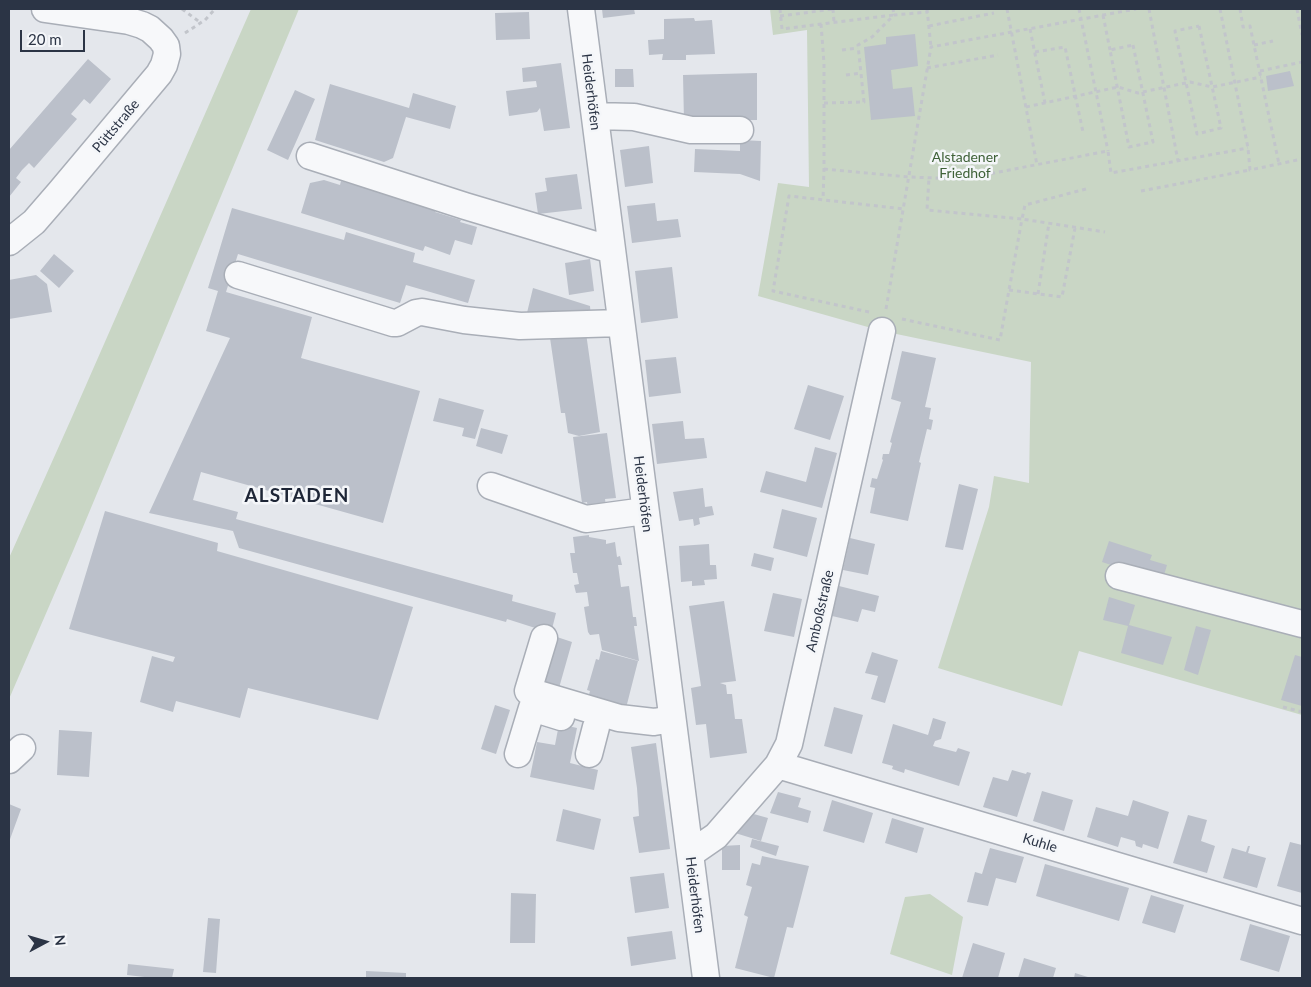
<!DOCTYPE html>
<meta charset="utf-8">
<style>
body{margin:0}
#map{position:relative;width:1311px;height:987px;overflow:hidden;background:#e4e7ec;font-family:Lato,sans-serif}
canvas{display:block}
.frame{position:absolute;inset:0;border:10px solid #2b3445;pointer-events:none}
.north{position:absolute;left:20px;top:917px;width:50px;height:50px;-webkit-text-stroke:4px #f4f6f9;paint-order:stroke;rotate:84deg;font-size:14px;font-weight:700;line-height:20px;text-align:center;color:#2b3445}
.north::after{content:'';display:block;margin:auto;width:18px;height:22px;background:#2b3445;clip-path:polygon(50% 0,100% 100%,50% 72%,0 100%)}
.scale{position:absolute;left:20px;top:30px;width:65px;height:22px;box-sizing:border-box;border:2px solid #2b3445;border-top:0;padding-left:6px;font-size:15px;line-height:18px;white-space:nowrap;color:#2b3445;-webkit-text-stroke:4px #f4f6f9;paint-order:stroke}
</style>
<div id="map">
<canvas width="1311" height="987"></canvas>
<div class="frame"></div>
<div class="north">N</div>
<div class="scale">20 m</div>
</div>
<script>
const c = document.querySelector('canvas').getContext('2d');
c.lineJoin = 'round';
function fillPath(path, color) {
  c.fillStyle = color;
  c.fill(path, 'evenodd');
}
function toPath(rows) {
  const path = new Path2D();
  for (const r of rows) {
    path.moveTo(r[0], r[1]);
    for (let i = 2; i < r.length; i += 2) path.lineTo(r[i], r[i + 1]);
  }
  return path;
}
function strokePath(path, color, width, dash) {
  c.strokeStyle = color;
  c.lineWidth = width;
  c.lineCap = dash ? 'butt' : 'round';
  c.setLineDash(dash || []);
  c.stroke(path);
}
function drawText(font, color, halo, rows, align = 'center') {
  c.font = font + ' Lato,sans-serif';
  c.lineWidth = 5;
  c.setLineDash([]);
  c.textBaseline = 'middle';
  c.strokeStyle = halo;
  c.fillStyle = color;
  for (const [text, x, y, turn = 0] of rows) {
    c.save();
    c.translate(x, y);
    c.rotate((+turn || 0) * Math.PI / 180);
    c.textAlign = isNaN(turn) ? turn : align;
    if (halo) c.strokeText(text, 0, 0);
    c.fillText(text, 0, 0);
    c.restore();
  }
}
fillPath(toPath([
 [251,9,299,9,73,551,9,699,9,558,72,417],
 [770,9,1302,9,1302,715,1079,651,1062,706,938,668,989,507,994,476,1029,483,1031,362,882,331,758,296,778,183,809,187,807,30,773,35],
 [930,894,963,917,952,975,890,954,905,897]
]), '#c9d6c5');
fillPath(toPath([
 [602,9,634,9,635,14,603,18],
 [529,12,530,39,496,40,495,13],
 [694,18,695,21,712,20,715,54,686,55,686,60,662,60,663,54,649,55,648,40,664,39,664,19],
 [915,34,918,66,891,70,893,89,912,87,915,116,871,120,864,47,886,44,886,37],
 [88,59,111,79,90,104,84,99,78,106,71,114,77,119,34,168,29,163,22,170,16,178,21,182,9,197,9,150],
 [561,63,570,128,544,131,540,108,537,112,509,116,506,91,537,87,536,81,523,82,522,68],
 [615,69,633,69,634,87,615,87],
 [1290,71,1294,86,1268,91,1266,76],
 [757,73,757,120,684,121,683,75],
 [330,84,409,108,413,93,456,106,450,129,406,117,393,158,384,162,315,140],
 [295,90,315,99,288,160,267,150],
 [740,140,761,141,760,181,740,174,694,172,695,149,740,151],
 [649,146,653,183,625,187,620,150],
 [577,174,582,209,538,214,535,193,547,191,545,178],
 [324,180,340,185,341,181,436,209,435,212,461,220,460,222,477,227,472,245,455,240,450,255,425,246,423,251,301,213,310,183],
 [655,203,657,221,678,219,681,237,632,243,627,206],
 [232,208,344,240,346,232,415,253,413,262,475,280,468,303,406,285,400,303,238,254,226,292,312,317,301,358,420,391,383,523,201,472,193,500,238,512,236,519,513,595,512,601,556,613,551,633,507,619,506,622,239,548,233,531,149,513,230,338,206,331,218,291,208,288],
 [54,254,74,271,59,288,40,271],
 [590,259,594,291,569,295,565,263],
 [672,267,678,318,641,323,635,271],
 [36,275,47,284,52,312,9,319,9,280],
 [533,288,590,306,591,318,525,321],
 [586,333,600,432,579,436,568,433,565,413,561,413,550,338],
 [902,351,936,358,925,407,931,408,929,419,933,420,931,430,927,429,919,462,921,463,908,521,870,513,875,488,870,487,872,478,877,479,883,460,882,459,883,454,889,454,892,443,890,442,901,402,891,399],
 [676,357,681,393,649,397,645,360],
 [808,385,844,396,830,440,794,429],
 [439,398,484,410,475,439,462,436,464,428,433,421],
 [683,421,685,439,704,438,707,458,657,464,652,424],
 [481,428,508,435,502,454,476,446],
 [607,433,616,498,605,499,606,506,588,510,587,502,582,503,573,437],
 [815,447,837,453,822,508,760,492,766,471,806,482],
 [959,484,978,489,963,550,945,547],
 [703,488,705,507,712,506,714,515,699,518,700,524,694,526,693,519,679,521,673,492],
 [782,509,817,518,807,557,773,548],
 [105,511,218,543,217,551,413,607,378,720,248,688,240,718,176,701,173,712,140,702,152,656,173,662,175,657,69,629],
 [589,535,589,537,606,540,606,544,615,542,617,557,620,556,622,565,618,565,621,587,629,586,633,617,636,617,637,626,634,626,639,661,602,650,599,634,590,635,588,632,584,607,589,606,587,592,576,593,574,585,579,584,577,573,573,573,570,553,575,553,573,537],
 [850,538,875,544,868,575,843,570],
 [1109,541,1152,555,1150,560,1167,565,1162,582,1102,562],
 [709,544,710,565,716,565,717,579,704,580,705,585,692,586,692,581,681,582,679,546],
 [754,553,774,558,771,571,751,566],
 [839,586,879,596,875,612,862,609,858,622,832,616],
 [773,593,802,599,794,637,764,631],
 [1109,597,1135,605,1129,625,1172,637,1163,665,1121,653,1128,626,1103,620],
 [724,601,736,681,720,683,726,685,727,694,732,694,735,719,742,719,747,753,710,758,706,724,696,725,691,688,701,686,689,606],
 [1196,626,1211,630,1198,675,1184,670],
 [554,636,572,642,557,695,539,690],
 [601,651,638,661,625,712,587,701,590,691,587,690,596,659,599,660],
 [872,652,898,660,885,703,871,699,878,676,865,673],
 [1295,655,1302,657,1302,706,1281,700],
 [495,705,510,710,496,754,481,749],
 [834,707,863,715,852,754,824,746],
 [933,718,946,722,941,739,935,741,933,746,956,752,958,748,970,752,959,786,905,769,904,773,892,769,893,766,882,763,893,724,928,735],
 [559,724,577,728,570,763,598,770,594,790,530,777,537,742,555,745],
 [59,730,92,732,89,777,57,775],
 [656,743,670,849,639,853,633,817,639,816,637,788,631,747],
 [1012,770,1026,774,1027,772,1031,773,1017,817,983,807,993,777,1008,781],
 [1042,791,1073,800,1064,831,1033,821],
 [778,792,801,798,798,807,811,811,808,823,770,813],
 [832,800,873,813,864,843,823,831],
 [1133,800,1169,812,1158,849,1143,844,1142,848,1136,846,1135,841,1121,837,1118,847,1087,837,1096,807,1128,816],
 [9,804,21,809,9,842],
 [563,809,601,819,594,850,556,841],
 [750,813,768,818,761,841,732,832],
 [1188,815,1207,820,1201,841,1215,846,1207,873,1173,863],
 [892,818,924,828,917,853,885,843],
 [752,839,779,846,776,856,750,847],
 [1290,842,1302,845,1302,893,1277,886],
 [740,845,740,870,722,870,722,846],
 [1248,846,1250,846,1248,853,1266,858,1257,888,1223,878,1232,848,1246,852],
 [990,848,1024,857,1016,883,996,878,988,906,967,902,975,872,982,874],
 [762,856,809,866,793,928,787,927,774,978,735,968,748,917,744,915,752,887,746,885,752,863,760,865],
 [1045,864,1129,888,1119,921,1036,896],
 [664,873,669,908,635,913,630,877],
 [511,893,536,894,535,943,510,943],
 [1151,895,1184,905,1175,933,1142,923],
 [208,918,220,919,216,973,203,972],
 [1250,924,1290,936,1279,972,1240,960],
 [672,931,676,959,631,966,627,937],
 [973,943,1005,953,998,978,962,978],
 [1024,958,1056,968,1053,978,1018,978],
 [128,964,174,969,172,978,153,978,127,975],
 [366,971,406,973,406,978,366,978],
 [1075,973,1091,978,1074,978]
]), '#bbc0ca');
const minor = toPath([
 [581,9,706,978],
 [595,116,634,117,691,130,740,130],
 [310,156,465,206,612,250],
 [9,242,34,222,60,192,159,74,164,65,167,54,166,46,161,39,150,29,142,25,129,21,45,9],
 [238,275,393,323,397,323,416,313,422,312,464,320,520,326,621,323],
 [491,486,586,519,645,511],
 [1119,576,1302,624],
 [544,638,528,691,619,718,654,722,672,719],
 [518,754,532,708,561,717],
 [589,754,596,727],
 [9,760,22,748],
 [778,765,1302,921],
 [690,854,716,836,778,765,789,744,882,331]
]);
strokePath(minor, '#a9aeb7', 29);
strokePath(toPath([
 [182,9,201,23],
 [780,9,782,29,894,15,893,9],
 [833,9,834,22],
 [927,9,931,47],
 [1007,9,1037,165],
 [1079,9,1108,151],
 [1149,9,1178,161],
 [1220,9,1248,148,1250,170,1302,159],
 [1240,9,1243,27,1250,26,1279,164],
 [1297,9,1302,35],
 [1103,15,1110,50],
 [780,16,834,9],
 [821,24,824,63,824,169,823,200],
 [929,26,994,13],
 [1199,26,1221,128,1197,134,1175,31,1199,26],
 [1030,29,1045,103],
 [185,33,205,20,215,9],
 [1133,45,1153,142,1129,147,1110,50,1133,45],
 [1254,45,1273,41],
 [842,50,858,48],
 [1035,52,1065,47,1083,132],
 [927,68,998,55],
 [1260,71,1302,62],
 [846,75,861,73],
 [824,103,864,102,858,45,872,37,894,15,928,12],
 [1026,107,1118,87,1138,93,1190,82,1212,87,1261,77],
 [824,169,909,177,962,179,1108,151,1111,173,1248,148],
 [1086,189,1025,205,1022,219,1105,232],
 [1141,191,1250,170],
 [1009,290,1062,297,1075,228],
 [1038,294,1049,223],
 [886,309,931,47,1136,9],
 [869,312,773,291,789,196,904,209],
 [902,319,1000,340,1009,290,1022,219,927,210,929,178],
 [1283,707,1302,712]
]), '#c2c5cb', 3, [4, 4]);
strokePath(minor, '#f7f8fa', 26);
drawText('14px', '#2b3445', '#f4f6f9', [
 ["Heiderhöfen",591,92,83],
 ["Püttstraße",116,126,-50],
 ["Heiderhöfen",643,494,83],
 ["Amboßstraße",820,611,-77],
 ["Kuhle",1040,843,17],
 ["Heiderhöfen",695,895,83]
]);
drawText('14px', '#3f6138', '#f4f6f9', [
 ["Alstadener",965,157],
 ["Friedhof",965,173]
]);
c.letterSpacing = '1px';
drawText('bold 19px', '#1d2536', '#f4f6f9', [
 ["ALSTADEN",297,496]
]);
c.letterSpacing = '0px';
</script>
